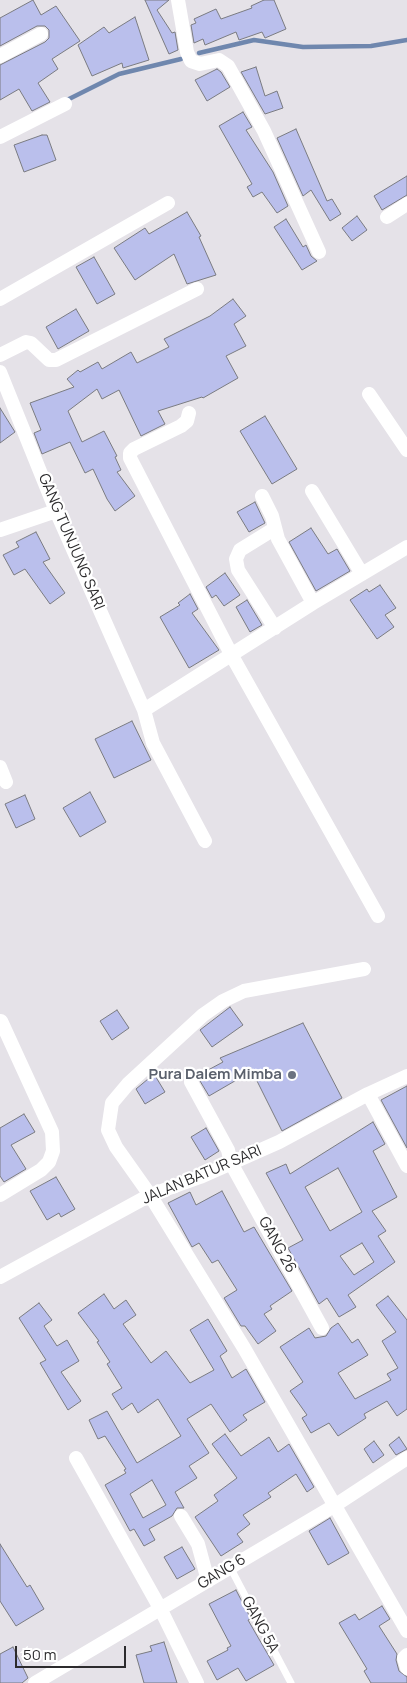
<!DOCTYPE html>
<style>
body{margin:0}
#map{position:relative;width:407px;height:1683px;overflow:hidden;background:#e5e2e8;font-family:Manrope,sans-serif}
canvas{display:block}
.scale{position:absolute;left:15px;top:1646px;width:111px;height:22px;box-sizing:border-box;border:2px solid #2c2b2d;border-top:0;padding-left:6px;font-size:15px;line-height:18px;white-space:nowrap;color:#2c2b2d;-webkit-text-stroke:4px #fff;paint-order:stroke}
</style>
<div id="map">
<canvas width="407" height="1683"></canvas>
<div class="scale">50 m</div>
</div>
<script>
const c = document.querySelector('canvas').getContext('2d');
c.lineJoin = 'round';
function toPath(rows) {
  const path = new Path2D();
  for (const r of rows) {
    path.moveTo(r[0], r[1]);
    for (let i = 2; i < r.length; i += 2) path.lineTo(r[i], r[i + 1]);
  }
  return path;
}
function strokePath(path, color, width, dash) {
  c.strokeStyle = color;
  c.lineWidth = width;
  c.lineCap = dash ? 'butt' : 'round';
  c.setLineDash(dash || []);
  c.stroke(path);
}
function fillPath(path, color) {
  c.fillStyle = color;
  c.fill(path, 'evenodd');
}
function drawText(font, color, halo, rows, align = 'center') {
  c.font = font + ' Manrope,sans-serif';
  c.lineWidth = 4.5;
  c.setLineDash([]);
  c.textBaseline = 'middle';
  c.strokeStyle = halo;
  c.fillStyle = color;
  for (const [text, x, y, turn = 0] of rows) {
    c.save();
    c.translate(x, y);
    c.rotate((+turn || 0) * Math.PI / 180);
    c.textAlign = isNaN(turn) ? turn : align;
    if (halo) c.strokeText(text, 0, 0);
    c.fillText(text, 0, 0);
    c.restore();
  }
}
strokePath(toPath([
 [199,53,254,40,303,47,371,46,407,40],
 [65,101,119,74,181,59]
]), '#6f87ae', 4.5);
const building = toPath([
 [33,0,41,15,56,6,80,41,52,59,58,69,38,83,50,102,32,111,19,89,0,100,0,65,45,42,49,38,49,30,45,26,37,26,0,46,0,18,33,0],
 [145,0,169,0,157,10,172,33,175,32,178,50,169,54,145,0],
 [264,0,274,0,286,29,265,38,262,32,239,40,236,32,205,45,203,39,194,43,191,25,196,23,194,19,216,9,221,19,252,8,251,6,264,0],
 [135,17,149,60,123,68,122,63,92,76,78,45,104,27,109,33,135,17],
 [256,67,265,96,277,91,283,108,265,114,241,72,256,67],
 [217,69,221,72,230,87,207,101,195,80,217,69],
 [243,112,252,127,246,130,273,172,288,206,277,213,262,192,253,197,247,187,252,184,219,126,243,112],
 [296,129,327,201,332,199,341,214,330,221,311,190,303,196,277,138,296,129],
 [42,135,47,135,56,160,24,172,14,145,42,135],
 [407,176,407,195,382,210,374,196,407,176],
 [187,212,201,236,199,237,216,275,187,284,174,254,135,280,114,248,145,228,149,234,187,212],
 [357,216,367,230,352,241,342,228,357,216],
 [286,219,303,247,306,245,311,256,317,261,302,270,274,227,286,219],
 [94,257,115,294,97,304,76,267,94,257],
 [233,299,246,316,234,324,246,346,226,356,238,378,203,398,202,397,158,411,165,424,141,436,119,390,102,399,97,389,68,411,82,442,104,431,117,456,115,457,121,470,117,472,135,496,115,511,107,499,93,469,85,473,70,442,42,454,34,433,41,430,30,403,74,387,67,379,78,370,80,372,98,362,102,369,131,352,137,363,169,347,164,339,210,316,233,299],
 [76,309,89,331,58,349,46,327,76,309],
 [0,408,15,432,0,443,0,408],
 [265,416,297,469,272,484,240,431,265,416],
 [255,502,265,523,249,532,237,512,255,502],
 [311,528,328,554,337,549,350,571,316,591,289,542,311,528],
 [36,532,50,559,43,562,65,593,50,604,25,569,14,575,3,555,19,547,16,542,36,532],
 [225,573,240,595,224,606,216,595,212,598,206,587,225,573],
 [380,585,396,608,385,615,394,627,377,639,350,600,367,589,369,592,380,585],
 [190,594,198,609,192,613,219,650,189,668,160,617,180,605,178,603,190,594],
 [247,600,262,625,250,632,236,607,247,600],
 [132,721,151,760,114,778,95,739,132,721],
 [90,792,106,822,80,837,63,808,90,792],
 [25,795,35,819,16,828,5,804,25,795],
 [230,1007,243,1025,212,1047,200,1030,230,1007],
 [117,1010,129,1028,112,1040,100,1021,117,1010],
 [303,1023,342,1098,282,1131,252,1071,209,1096,197,1076,223,1062,220,1058,303,1023],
 [154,1074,165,1092,145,1104,136,1089,154,1074],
 [407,1086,407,1148,381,1100,407,1086],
 [24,1114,35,1132,11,1145,26,1169,4,1182,0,1176,0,1128,24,1114],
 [373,1122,385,1144,373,1151,397,1197,372,1211,386,1231,378,1236,395,1262,348,1295,356,1307,339,1317,327,1298,319,1304,288,1248,303,1240,266,1173,286,1164,290,1174,373,1122],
 [338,1168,362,1212,330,1231,305,1187,338,1168],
 [362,1243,374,1262,354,1275,340,1256,362,1243],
 [206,1128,219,1151,205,1160,191,1137,206,1128],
 [56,1177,75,1209,61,1217,59,1213,47,1220,30,1191,56,1177],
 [222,1191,244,1232,254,1227,292,1291,270,1306,272,1309,264,1314,276,1331,258,1344,245,1326,241,1326,224,1298,237,1290,218,1260,212,1263,199,1243,192,1247,168,1203,190,1192,196,1205,222,1191],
 [104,1294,114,1309,126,1300,136,1315,123,1324,151,1363,166,1351,190,1383,214,1370,190,1330,208,1319,227,1351,220,1356,232,1378,246,1369,265,1402,243,1415,247,1420,230,1432,211,1404,187,1419,209,1453,189,1466,197,1478,175,1492,184,1508,177,1508,172,1516,149,1529,155,1540,144,1546,134,1529,130,1531,105,1485,126,1473,124,1470,126,1469,105,1436,98,1439,89,1420,107,1411,137,1463,181,1436,158,1399,138,1413,132,1403,122,1410,112,1394,122,1388,107,1364,110,1362,97,1342,99,1341,78,1313,104,1294],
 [152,1480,166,1505,143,1518,130,1494,152,1480],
 [388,1296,407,1320,407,1409,397,1416,387,1401,364,1414,366,1418,338,1436,329,1423,311,1433,302,1418,307,1415,290,1391,303,1382,280,1347,309,1328,315,1338,326,1336,331,1328,338,1323,352,1343,358,1339,368,1355,338,1373,355,1399,391,1380,387,1374,398,1368,382,1341,396,1332,376,1305,388,1296],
 [39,1303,52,1320,44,1326,57,1346,67,1340,79,1361,61,1372,81,1401,68,1410,40,1363,46,1360,19,1318,39,1303],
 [225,1434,241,1456,269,1437,278,1452,289,1444,314,1487,307,1492,296,1474,268,1493,271,1497,243,1515,250,1524,237,1534,243,1542,221,1556,195,1517,218,1501,214,1495,237,1478,212,1444,225,1434],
 [399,1437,407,1449,396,1455,389,1445,399,1437],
 [374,1441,384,1455,373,1463,364,1449,374,1441],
 [330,1518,349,1553,328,1565,309,1531,330,1518],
 [0,1544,27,1587,30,1585,44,1609,16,1626,0,1601,0,1544],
 [182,1547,195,1569,177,1579,164,1557,182,1547],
 [236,1590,251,1619,248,1620,274,1665,246,1681,238,1668,217,1680,207,1661,228,1650,227,1648,231,1646,209,1604,236,1590],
 [382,1606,390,1619,379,1626,397,1654,396,1660,399,1671,407,1677,407,1683,371,1683,364,1671,367,1669,339,1623,355,1614,359,1620,382,1606],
 [164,1642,177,1683,144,1683,136,1655,152,1651,150,1646,164,1642],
 [13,1647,28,1678,22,1683,0,1683,0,1654,13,1647]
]);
fillPath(building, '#babfec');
strokePath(building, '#7a7b81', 1);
strokePath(toPath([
 [230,1567,291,1683]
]), '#fff', 7);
strokePath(toPath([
 [178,0,187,52,191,61,200,64,219,60,228,66,264,131,319,252],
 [0,56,41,34],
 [0,137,65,104],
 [387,217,407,204],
 [0,299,168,203],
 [0,355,26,342,31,343,49,360,56,360,197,289],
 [0,372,56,511,144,710,153,743,205,841],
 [369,394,407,450],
 [189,413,187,421,181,426,134,449,130,453,130,458,232,656,378,916],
 [312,491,362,574],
 [262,496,272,516,278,539,313,603],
 [274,529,240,550,236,559,238,570,275,628],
 [0,530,56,511],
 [144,710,313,603,407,547],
 [0,767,6,782],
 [364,969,244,991,223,1001,203,1015,128,1084,112,1103,108,1130,116,1147,150,1195,244,1348,407,1631],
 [191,1082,228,1150,231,1163,322,1328],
 [368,1094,407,1166],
 [0,1195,41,1170,49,1162,53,1151,52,1132,1,1021],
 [0,1277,150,1195,200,1177,279,1142,368,1094,407,1076],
 [76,1458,160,1608,197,1683],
 [181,1516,198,1544,208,1581],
 [407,1655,404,1658,407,1668],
 [35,1683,334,1506,407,1458]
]), '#fff', 14);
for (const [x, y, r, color] of [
 [292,1075,5,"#6b7280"]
]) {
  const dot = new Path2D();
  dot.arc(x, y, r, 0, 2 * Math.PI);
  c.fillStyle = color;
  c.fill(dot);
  strokePath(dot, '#fff', 2);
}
drawText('15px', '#2c2b2d', '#fff', [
 ["GANG TUNJUNG SARI",71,542,67],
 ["JALAN BATUR SARI",202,1175,-23],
 ["GANG 26",277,1245,61],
 ["GANG 6",222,1572,-31],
 ["GANG 5A",260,1625,62]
]);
drawText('bold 15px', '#5b616d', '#fff', [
 ["Pura Dalem Mimba",282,1075]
], 'right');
</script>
